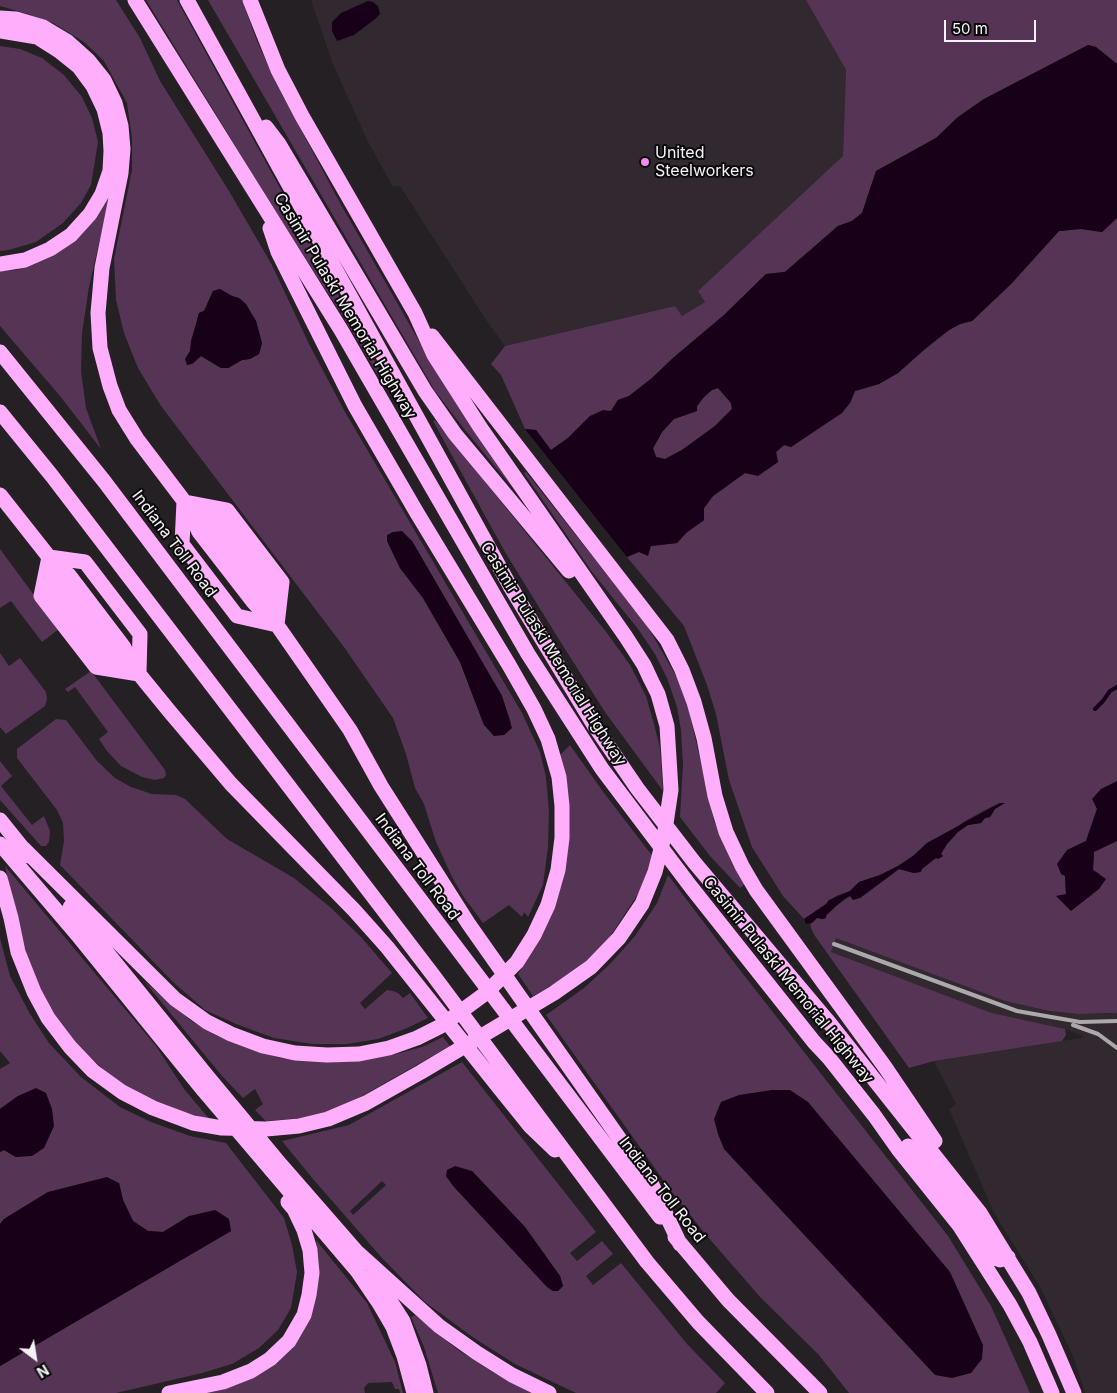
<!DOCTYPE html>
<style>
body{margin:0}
#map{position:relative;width:1117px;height:1393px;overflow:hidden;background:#242024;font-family:Inter,sans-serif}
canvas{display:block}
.north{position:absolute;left:10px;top:1333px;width:50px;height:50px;-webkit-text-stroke:4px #0c0a0c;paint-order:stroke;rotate:149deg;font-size:14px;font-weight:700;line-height:20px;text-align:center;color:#f5f2f5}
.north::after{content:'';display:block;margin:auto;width:18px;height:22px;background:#f5f2f5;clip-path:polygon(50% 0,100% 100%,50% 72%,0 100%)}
.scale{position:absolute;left:944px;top:20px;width:92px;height:22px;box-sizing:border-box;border:2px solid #f5f2f5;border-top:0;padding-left:6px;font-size:15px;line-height:18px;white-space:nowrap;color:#f5f2f5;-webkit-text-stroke:4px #0c0a0c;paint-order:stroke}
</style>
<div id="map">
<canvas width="1117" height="1393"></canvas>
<div class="north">N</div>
<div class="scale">50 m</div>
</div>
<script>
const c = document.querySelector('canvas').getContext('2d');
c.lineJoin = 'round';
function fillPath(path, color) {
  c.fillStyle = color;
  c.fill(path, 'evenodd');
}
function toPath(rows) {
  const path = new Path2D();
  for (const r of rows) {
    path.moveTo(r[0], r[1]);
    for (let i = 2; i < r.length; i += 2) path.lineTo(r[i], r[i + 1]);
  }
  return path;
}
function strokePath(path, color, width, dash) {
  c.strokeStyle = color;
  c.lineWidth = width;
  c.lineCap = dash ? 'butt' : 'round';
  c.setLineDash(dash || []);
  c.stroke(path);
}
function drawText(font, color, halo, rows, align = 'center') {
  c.font = font + ' Inter,sans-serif';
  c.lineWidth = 4;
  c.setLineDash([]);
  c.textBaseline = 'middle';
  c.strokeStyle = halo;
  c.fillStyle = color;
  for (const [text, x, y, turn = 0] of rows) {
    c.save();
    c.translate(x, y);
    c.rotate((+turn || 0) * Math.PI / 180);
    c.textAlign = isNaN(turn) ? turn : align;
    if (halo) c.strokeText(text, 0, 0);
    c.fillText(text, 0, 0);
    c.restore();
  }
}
fillPath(toPath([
 [311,0,806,0,846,70,843,156,699,291,705,302,682,316,675,306,505,346,486,320,400,186,393,187,367,140,332,62],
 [836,937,1005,1001,1049,1011,1078,1014,1109,1014,1117,1011,1117,1393,1085,1393,1073,1356,1039,1285,995,1215,949,1109,956,1104,934,1061,1081,1038,1083,1036,1065,1029,992,1013,831,952]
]), '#312830');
fillPath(toPath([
 [0,0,116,0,140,38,160,81,229,191,272,265,309,344,345,412,522,713,540,752,546,777,549,812,548,847,543,885,528,917,524,912,522,917,509,905,483,923,463,896,452,877,436,842,424,804,415,788,406,754,393,718,344,647,161,406,138,368,124,333,116,300,114,259,132,170,132,138,127,103,104,61,84,42,53,23,28,14,0,6],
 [220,289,232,296,239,298,256,321,262,343,259,354,250,359,242,360,228,368,221,368,201,356,192,364,185,359,190,351,199,313,204,311,213,291],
 [387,541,412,541,502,696,511,723,484,725,460,662,423,598,400,568],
 [146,0,177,0,384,378,381,380,344,318,277,214],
 [208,0,242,0,257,41,276,83,340,203,427,355,521,498,465,430,435,391],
 [806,0,1117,0,1117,64,1096,47,1088,45,984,99,958,117,936,138,876,171,862,213,852,221,838,226,785,272,766,274,724,315,673,358,652,378,629,396,618,400,611,411,590,416,568,438,551,450,536,430,525,429,501,375,491,364,505,346,675,306,682,316,705,302,698,291,843,156,846,70],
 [0,46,20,49,42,58,64,75,82,97,92,118,98,142,91,185,81,203,63,223,36,242,9,250,0,251],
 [105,198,109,199,89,287,82,333,81,371,86,408,101,449,60,396,0,326,0,271,16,270,33,265,54,253],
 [1117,218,1117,684,1115,688,1117,688,1117,781,1097,809,1086,841,1068,850,1065,876,1066,895,1057,896,1064,902,1100,874,1093,870,1094,851,1117,841,1117,1013,1078,1014,1049,1011,1005,1001,836,938,831,952,992,1013,1065,1029,1066,1035,1062,1041,934,1061,909,1068,815,936,811,928,810,922,817,918,823,919,836,906,850,896,860,898,899,869,914,873,936,858,938,859,943,856,941,854,947,844,958,832,968,825,981,823,985,818,990,817,995,809,1004,803,1000,803,989,808,965,821,954,829,927,843,913,856,898,866,880,875,859,882,850,891,836,896,826,904,804,919,783,896,752,847,729,780,716,714,707,685,684,626,627,557,651,546,677,543,686,533,704,520,704,508,713,496,745,473,758,475,778,462,776,452,784,445,791,447,815,430,850,403,855,391,879,384,898,373,925,349,949,330,960,324,972,321,1011,284,1059,231,1081,229,1102,232],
 [718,388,731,403,732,409,715,426,682,450,665,459,656,457,653,449,662,432,674,419,696,411,697,406,704,397,712,390],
 [435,420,607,633,630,665,646,696,654,724,660,748,663,791,605,712,558,638,505,552,433,421],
 [526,472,646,624,679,681,688,706,714,821,733,866,745,884,740,888,710,856,680,817,683,764,681,730,677,707,667,678,655,654,638,629,592,572,524,473],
 [0,549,59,629,42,642,11,601,0,608],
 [0,653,9,666,20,658,46,692,47,699,45,706,6,734,0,727],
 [91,671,165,770,166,775,164,778,155,780,142,777,121,766,107,751,99,739,108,732,75,687,68,692,65,689],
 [56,719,66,720,97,761,115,778,131,787,152,794,176,795,185,799,227,839,294,878,330,907,361,937,392,973,360,1003,365,1009,387,990,393,991,398,993,403,998,410,993,428,1018,405,1029,378,1039,347,1044,312,1044,274,1038,236,1024,205,1010,173,982,60,865,64,841,63,823,57,810,17,758,17,749],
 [570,745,604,793,654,858,640,891,609,938,588,960,566,977,533,996,518,974,528,958,552,913,560,755],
 [0,761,12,776,1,786,32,825,44,816,50,831,49,842,46,846,41,846,0,800],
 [5,866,156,1046,184,1089,211,1121,151,1102,123,1085,103,1069,76,1044,56,1020,41,994,29,964,19,928],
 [668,875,736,965,948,1236,991,1306,1030,1393,849,1393,818,1354,761,1298,707,1236,671,1191,546,1015,584,988,611,963,635,936,657,903],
 [0,938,10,976,30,1014,49,1043,81,1077,120,1107,151,1122,190,1136,226,1143,284,1218,292,1245,297,1272,291,1308,278,1330,259,1348,232,1364,202,1373,116,1393,0,1393,0,1366,231,1231,189,1216,163,1232,148,1231,133,1221,123,1200,119,1183,48,1192,4,1219,0,1224,0,1152,4,1150,16,1157,18,1096,0,1109,0,1069,10,1063,0,1051],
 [144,981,190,1020,217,1036,248,1048,280,1058,320,1061,356,1060,392,1055,422,1047,443,1037,450,1046,355,1100,327,1112,300,1118,266,1121,255,1110,263,1104,255,1089,243,1098,222,1076],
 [462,1062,596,1232,570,1253,577,1261,602,1241,613,1254,586,1276,593,1285,621,1263,687,1344,725,1383,716,1393,576,1393,515,1364,474,1338,425,1302,382,1258,313,1179,282,1141,349,1125],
 [472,1171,525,1227,560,1276,563,1286,558,1291,553,1291,547,1287,446,1176],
 [382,1181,386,1185,353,1215,350,1211],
 [316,1240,367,1303,395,1362,403,1393,400,1393,399,1389,395,1389,392,1382,368,1383,364,1388,365,1393,195,1393,270,1366,316,1294,319,1261],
 [415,1315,458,1350,496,1374,533,1393,438,1393,424,1347,411,1317]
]), '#563455');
fillPath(toPath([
 [368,1,373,2,378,6,380,14,375,19,354,35,337,41,332,31,332,22,341,13],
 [1088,45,1096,47,1117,64,1117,218,1102,232,1081,229,1059,231,1011,284,972,321,960,324,949,330,925,349,898,373,879,384,855,391,850,403,842,413,791,447,784,445,776,452,778,462,758,476,745,473,713,496,704,508,704,520,686,533,677,543,651,546,648,556,639,552,627,557,525,429,536,430,551,450,568,438,590,416,603,410,611,411,618,400,629,396,652,378,673,358,724,315,766,274,785,272,838,226,852,221,862,213,876,171,936,138,958,117,984,99],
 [718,388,731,403,732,409,715,426,682,450,665,459,656,457,653,448,662,432,674,419,697,411,697,406,704,397,712,390],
 [220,289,232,296,239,298,246,304,256,321,262,343,259,354,250,359,242,360,228,368,221,368,201,356,192,364,187,365,185,359,190,351,191,341,199,313,204,311,213,291],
 [402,531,412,541,502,696,512,728,504,735,494,736,484,725,460,662,423,598,400,568,387,541,387,535,393,532],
 [1117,781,1117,841,1094,852,1093,870,1106,879,1099,889,1071,911,1056,896,1066,894,1065,876,1061,874,1057,864,1067,850,1086,841,1097,809,1092,799,1101,789],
 [1000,803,1005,803,995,809,990,817,985,818,981,823,968,825,958,832,947,844,941,854,943,856,938,859,936,858,922,869,921,872,914,873,899,869,860,898,853,900,850,896,844,899,826,915,826,918,823,919,817,918,812,923,806,924,804,919,826,904,829,900,850,891,859,882,880,875,898,866,913,856,927,843],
 [36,1088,46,1093,52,1109,54,1126,44,1148,32,1156,16,1157,4,1150,0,1152,0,1109,18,1096],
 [772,1090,790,1090,808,1102,950,1272,983,1345,982,1359,971,1373,952,1378,935,1375,724,1149,718,1134,714,1119,721,1102,739,1095],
 [455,1166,472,1171,525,1227,560,1276,563,1286,558,1291,553,1291,547,1287,453,1186,446,1176,447,1170],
 [107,1177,119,1183,123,1200,133,1221,148,1231,163,1232,189,1216,215,1210,229,1219,231,1231,0,1366,0,1224,4,1219,48,1192]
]), '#180018');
strokePath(toPath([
 [1095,709,1103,701,1110,691,1117,687]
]), '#180018', 4);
strokePath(toPath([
 [135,0,341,330,528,654,602,769,691,887,814,1042,829,1058,874,1115,898,1149,959,1225,1010,1305,1030,1342,1052,1393],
 [187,0,510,586,594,725,637,788,694,862,827,1020,980,1213,1029,1293,1049,1335,1074,1393],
 [0,18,16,19,43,27,68,42,88,60,104,80,115,103,121,126,123,149,121,173,102,268,98,313,100,348,110,386,119,410,137,439,184,501,208,524,262,596,277,625,350,730,381,786,468,923,652,1185,680,1244],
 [0,31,37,37,59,51,79,67,93,86,104,109,110,133,111,151,110,171,102,194,90,214,71,235,50,249,25,260,0,264],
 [266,127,279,144,425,391,455,434,569,571],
 [432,336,667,640,682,670,694,702,704,738,715,796,726,832,742,866,756,890,885,1067,935,1141],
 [0,352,104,481,660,1217],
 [0,412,52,476,433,975,647,1262,698,1322,767,1393],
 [0,495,49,557,69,575,123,646,139,674,170,712,231,784,354,910,387,947,501,1090,530,1126,555,1150],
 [184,501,182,544,237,616,277,625],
 [185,502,227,510,282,582,277,625],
 [201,510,217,518,272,589,274,606],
 [190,512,199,532,254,603,268,617],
 [49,557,41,596,96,667,139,674],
 [49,557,85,562,140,634,139,673],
 [53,566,60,582,114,654,129,666],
 [50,574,51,589,105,661,121,667],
 [0,820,29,856],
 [0,844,80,938,204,1091,358,1272,379,1303,393,1327,404,1356,414,1393],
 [23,848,175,999,207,1022,231,1034,263,1046,295,1053,327,1055,359,1054,389,1048,417,1038,441,1026,486,993,517,962,534,935,548,905,558,870,562,838,562,806,559,777,548,739,534,709,509,665,417,513,355,406,278,252,270,228],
 [0,878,11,918,18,952,34,992,48,1018,70,1047,93,1071,122,1092,153,1108,193,1123,222,1128,266,1129,299,1126,328,1119,366,1103,421,1072,554,993,591,967,619,938,642,904,655,872,664,837,671,790,667,726,658,694,651,680,644,665,626,637,480,427,434,355,415,313,302,116,278,70,250,0],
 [70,907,207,1076,281,1165,356,1251,439,1326,477,1353,512,1375,549,1393],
 [908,1146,963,1212,990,1253,997,1259,1000,1260,1008,1257],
 [675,1237,728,1300,820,1393],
 [373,1274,403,1321,419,1365,426,1393],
 [169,1393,223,1382,251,1371,270,1359,289,1341,304,1315,309,1295,312,1273,310,1250,304,1230,294,1209,288,1202]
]), '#ffaefb', 15);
strokePath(toPath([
 [834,944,1017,1011,1080,1022,1117,1021],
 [1073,1025,1098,1034,1117,1048]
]), '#aca8ac', 4);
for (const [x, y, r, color] of [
 [645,162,5,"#f489f0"]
]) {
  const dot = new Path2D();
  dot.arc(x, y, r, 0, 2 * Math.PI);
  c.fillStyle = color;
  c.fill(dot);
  strokePath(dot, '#0c0a0c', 2);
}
drawText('16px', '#f5f2f5', '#0c0a0c', [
 ["United",655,153],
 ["Steelworkers",655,171]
], 'left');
drawText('16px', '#f5f2f5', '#0c0a0c', [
 ["Casimir Pulaski Memorial Highway",345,306,59],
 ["Indiana Toll Road",174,544,53],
 ["Casimir Pulaski Memorial Highway",553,654,58],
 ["Indiana Toll Road",417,867,53],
 ["Casimir Pulaski Memorial Highway",788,980,51],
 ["Indiana Toll Road",662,1190,52]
]);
</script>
